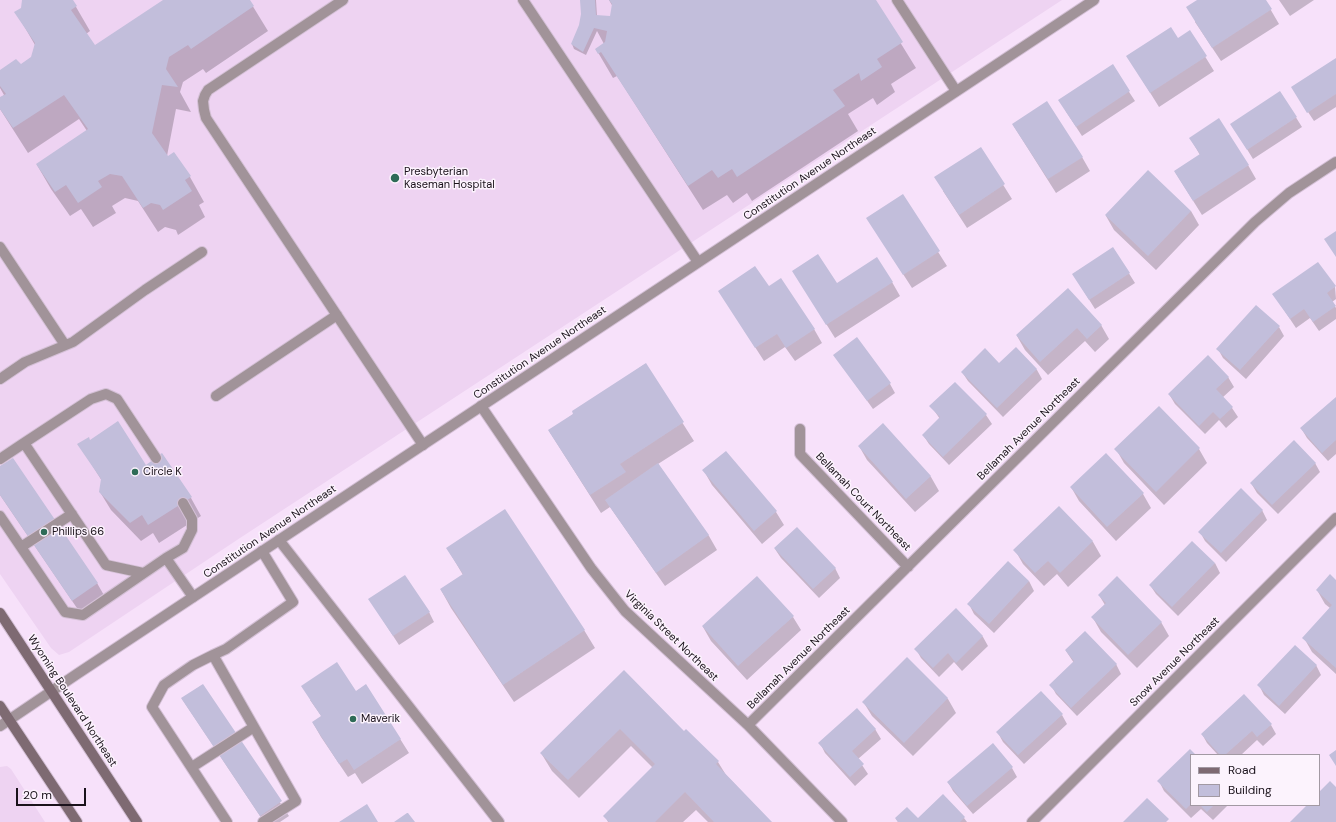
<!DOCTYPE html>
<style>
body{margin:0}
#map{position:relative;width:1336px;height:822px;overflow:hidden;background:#f7e1fa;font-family:"DM Sans",sans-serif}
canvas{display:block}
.legend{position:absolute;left:1190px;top:754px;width:130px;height:52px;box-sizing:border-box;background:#fcf3fd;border:1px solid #a299a3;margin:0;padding:5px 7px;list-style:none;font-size:12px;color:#1a121b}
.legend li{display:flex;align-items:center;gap:8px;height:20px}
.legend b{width:20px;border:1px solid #a299a3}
.scale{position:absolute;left:16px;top:788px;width:70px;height:18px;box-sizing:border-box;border:2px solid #1a121b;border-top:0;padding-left:5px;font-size:12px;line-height:14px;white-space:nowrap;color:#1a121b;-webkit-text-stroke:3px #fcf3fd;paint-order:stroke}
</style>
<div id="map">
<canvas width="1336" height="822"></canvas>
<ul class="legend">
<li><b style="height:5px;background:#7e6a72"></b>Road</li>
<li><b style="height:11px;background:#c2bedb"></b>Building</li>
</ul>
<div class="scale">20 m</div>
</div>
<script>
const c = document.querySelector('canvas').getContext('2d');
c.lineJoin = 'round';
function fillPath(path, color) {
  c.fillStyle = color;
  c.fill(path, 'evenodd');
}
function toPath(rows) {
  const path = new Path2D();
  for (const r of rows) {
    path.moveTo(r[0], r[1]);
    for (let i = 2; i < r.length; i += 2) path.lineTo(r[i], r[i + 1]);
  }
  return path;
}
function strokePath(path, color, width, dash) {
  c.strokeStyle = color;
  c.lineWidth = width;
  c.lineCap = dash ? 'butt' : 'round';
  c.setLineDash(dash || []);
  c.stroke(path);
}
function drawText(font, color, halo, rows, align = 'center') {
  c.font = font + ' "DM Sans",sans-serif';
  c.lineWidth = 3;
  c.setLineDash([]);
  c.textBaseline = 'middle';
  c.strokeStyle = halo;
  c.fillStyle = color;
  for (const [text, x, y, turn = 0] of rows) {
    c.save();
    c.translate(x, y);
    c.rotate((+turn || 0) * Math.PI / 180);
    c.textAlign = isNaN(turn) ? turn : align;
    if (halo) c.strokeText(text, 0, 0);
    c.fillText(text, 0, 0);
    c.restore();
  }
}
fillPath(toPath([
 [0,0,1062,0,240,538,69,652,59,655,51,648,0,574],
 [7,766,11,769,45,822,0,822,0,767]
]), '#eed3f2');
fillPath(toPath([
 [72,0,90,31,86,34,94,47,165,0,249,0,268,31,206,73,203,69,183,82,180,92,191,112,176,109,167,156,168,157,174,153,190,177,204,202,199,205,205,217,178,235,176,230,165,227,158,232,138,201,125,198,112,206,116,213,93,227,81,209,70,216,51,189,37,165,87,131,79,119,28,153,0,109,0,98,4,95,0,88,0,71,21,65,32,57,35,45,16,12],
 [581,0,596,0,597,16,611,17,613,7,609,0,874,0,916,68,891,84,895,92,877,105,873,98,848,114,858,131,752,201,747,193,733,203,727,195,703,210,617,76,613,78,596,49,604,44,597,31,586,55,574,49,572,44,580,25,582,14],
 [1199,0,1265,0,1279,24,1221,61,1195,22],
 [1279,0,1314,0,1290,16],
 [1190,32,1214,71,1159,107,1136,70],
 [1336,59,1336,107,1314,121,1298,97],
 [1112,66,1135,101,1082,136,1065,110],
 [1280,92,1302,127,1253,159,1237,133],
 [1013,125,1082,157,1090,171,1056,193],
 [1190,138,1248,165,1256,179,1202,215,1175,172,1200,155],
 [980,148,1012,199,967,228,943,191],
 [902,195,947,266,912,288,876,232],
 [1191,211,1199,225,1156,270,1114,230,1106,216],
 [1113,248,1135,283,1095,309,1073,274],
 [793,271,837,284,892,282,900,296,835,338],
 [1335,287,1336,299,1332,302,1336,308,1336,319,1319,331,1310,318,1296,328,1274,295],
 [769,288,814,329,822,343,795,361,785,347,764,361,719,291],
 [1068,289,1101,325,1109,339,1095,352,1085,341,1048,375,1025,350,1017,336],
 [1279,327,1284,336,1246,379,1223,358,1218,349],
 [1016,348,1037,370,1042,379,1003,417,968,381,962,372,999,364],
 [835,356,890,384,895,393,873,409],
 [645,364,694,441,658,464,709,536,717,550,665,586,610,507,601,513,549,431],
 [1228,377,1234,387,1222,398,1232,408,1238,417,1226,428,1219,420,1205,434,1175,404,1169,394],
 [955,383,986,415,992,424,949,465,929,444,923,435,940,419,931,406],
 [1336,398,1336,454,1328,461,1307,438,1301,428],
 [1159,407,1199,449,1207,463,1164,505,1124,463,1116,449],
 [883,424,931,477,939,491,915,512,867,460,859,446],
 [90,441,146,466,191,498,201,516,159,543,153,533,141,541,111,510,100,492,102,481,79,444],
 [1106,455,1143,494,1151,508,1116,541,1079,501,1071,487],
 [1315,463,1320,472,1278,514,1257,493,1251,483],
 [0,468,97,583,105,597,81,614,0,495],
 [704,471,776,512,784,525,762,544,712,485],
 [1059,507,1093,542,1101,556,1068,587,1057,574,1044,586,1023,564,1015,550],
 [1262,510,1267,520,1226,562,1205,541,1200,532],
 [447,548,584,630,595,648,514,702,451,608,441,590,463,575],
 [775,549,835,568,840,578,819,598,781,558],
 [1215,563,1220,573,1178,616,1156,594,1150,585],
 [1029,581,1034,591,994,633,974,614,969,604],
 [1336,581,1336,674,1312,652,1304,638,1330,608,1325,604,1317,590],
 [1099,595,1161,622,1169,636,1137,668,1101,632,1093,618,1105,605],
 [375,608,429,612,434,622,399,645],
 [956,610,983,637,988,646,962,671,954,662,939,677,921,658,916,649],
 [793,617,801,630,747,680,711,641,703,627],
 [1066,651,1116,664,1121,674,1077,716,1056,694,1051,685,1074,663],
 [907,659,948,699,956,713,913,756,872,716,864,703],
 [1316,665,1321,675,1285,714,1264,695,1259,685],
 [624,671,684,732,686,730,718,762,726,775,771,822,708,822,696,810,683,822,608,822,605,816,653,768,631,746,579,798,552,771,541,753],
 [202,685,289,816,280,822,264,822,182,699],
 [366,685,409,753,362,784,355,773,348,777,321,737,313,723,322,717,310,700,355,692],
 [1062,715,1067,724,1024,764,1003,742,998,733],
 [1271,725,1276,734,1263,746,1257,740,1241,755,1218,755,1207,743,1202,734],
 [875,729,881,739,858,759,868,774,855,786,825,753,820,743],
 [1190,750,1195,755,1191,755,1191,805,1228,805,1213,820,1201,809,1191,818,1164,791,1159,781],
 [1012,768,1017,777,973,814,953,791,948,782],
 [964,818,967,822,898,822,896,819]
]), '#0003');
fillPath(toPath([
 [22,0,73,0,77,6,71,10,95,45,163,0,250,0,254,6,191,49,188,45,169,57,166,69,178,87,162,85,152,133,168,156,174,152,191,176,185,180,192,191,163,210,160,205,151,203,143,208,122,176,110,174,98,181,102,187,78,203,66,185,55,192,36,164,88,129,64,95,13,128,0,109,0,97,6,94,0,86,0,70,16,59,21,64,31,57,35,43,14,12,21,8],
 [580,0,595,0,596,15,610,16,612,4,609,0,876,0,903,42,877,59,882,67,861,81,859,73,833,90,845,106,737,177,732,169,718,178,712,170,688,186,601,52,598,54,595,49,605,42,607,31,594,28,583,52,571,44,579,25,581,14],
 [1197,0,1266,0,1272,9,1212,48,1186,7],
 [1171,27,1178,38,1190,30,1207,56,1150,93,1126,56],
 [1336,58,1336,94,1307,113,1291,87],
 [1113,64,1130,91,1076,127,1058,100],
 [1280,91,1297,117,1247,150,1230,124],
 [1047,101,1083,157,1048,179,1012,124],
 [1219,118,1249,165,1193,201,1174,171,1200,154,1189,138],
 [981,147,1005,184,959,215,934,177],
 [1148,170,1191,211,1148,256,1105,215],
 [903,194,940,251,903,275,866,218],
 [1336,231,1336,257,1324,239],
 [1113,247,1130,273,1089,300,1072,274],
 [818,254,837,283,877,257,893,282,826,325,792,271],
 [1318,262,1336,286,1327,293,1336,306,1313,322,1304,309,1290,319,1272,294],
 [755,266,769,286,781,278,815,329,786,348,777,334,755,348,718,291],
 [1068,288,1102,325,1087,339,1077,328,1040,362,1016,335],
 [1256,305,1280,326,1240,370,1216,349],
 [857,337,891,383,867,401,833,355],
 [1016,347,1037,369,997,408,961,372,985,348,999,363],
 [1208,355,1229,377,1216,389,1233,407,1220,419,1213,412,1199,426,1168,394],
 [646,363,684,422,620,464,626,472,590,495,548,430,573,414,572,411],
 [955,382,987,414,943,457,922,435,940,417,929,406],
 [1336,397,1336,440,1322,453,1300,428],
 [1159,406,1200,448,1156,492,1114,449],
 [118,421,146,465,162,453,192,497,148,525,142,515,130,523,99,492,101,479,77,444,89,437,90,440],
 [883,423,931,476,906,499,858,446],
 [1294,440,1316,463,1272,505,1250,483],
 [726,451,777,511,754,531,702,470],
 [1106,453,1144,493,1107,527,1070,487],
 [13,458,98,583,72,601,0,495,0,466],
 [658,463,709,535,656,573,605,500],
 [1241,488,1263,510,1221,553,1198,532],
 [1059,506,1093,541,1060,573,1048,561,1035,573,1013,550],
 [505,509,585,630,503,685,440,589,463,574,446,548],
 [797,527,836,568,813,589,774,548],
 [1192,541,1215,563,1172,607,1149,585],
 [1008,561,1029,581,989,624,967,604],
 [1330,574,1336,580,1336,668,1302,638,1332,605,1316,590],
 [405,575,430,612,393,636,368,599],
 [757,576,794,616,738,666,702,626],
 [1117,576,1162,622,1128,655,1091,617,1106,603,1098,595],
 [956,608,983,636,956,663,948,653,933,668,914,649],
 [1085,631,1117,664,1071,708,1049,685,1074,661,1065,650],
 [1295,645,1317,665,1279,706,1257,685],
 [907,657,948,698,904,743,862,702],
 [337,662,356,691,366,684,401,739,354,770,347,759,339,764,312,722,321,716,301,686],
 [624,670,684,731,686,729,719,761,716,764,772,822,714,822,685,792,655,822,609,822,603,816,655,764,620,729,568,780,540,753],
 [203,684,282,801,260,816,181,698],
 [1041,691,1063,714,1018,755,996,732],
 [1244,694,1272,724,1257,737,1252,731,1225,755,1220,755,1201,734],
 [857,708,876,729,852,751,864,764,850,777,818,743],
 [993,743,1013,767,967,806,947,782],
 [1190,749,1196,755,1191,755,1191,804,1186,809,1157,781],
 [1336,750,1336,766,1329,755],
 [1330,781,1336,787,1336,822,1290,822,1307,805,1319,805,1319,792],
 [943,794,965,817,960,822,898,822,895,818,907,807,918,818],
 [1147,798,1169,819,1166,822,1123,822],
 [367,804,378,822,339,822],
 [1200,805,1214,805,1207,812],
 [407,813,408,813,415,822,394,822]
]), '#c2bedb');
const service = toPath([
 [343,0,208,90,205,95,203,101,204,110,206,118,423,445],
 [523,0,698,262],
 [897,0,956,91],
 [0,247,65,345],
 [0,379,25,362,73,342,145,290,202,252],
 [216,396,337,315],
 [24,443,91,399,106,394,117,399,156,458],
 [0,459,24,443,106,565,143,573],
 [0,516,65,612,83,615,166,558,193,597],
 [279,540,499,822],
 [21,547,72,514],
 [262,551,293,602,226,649,213,655,296,801,263,822],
 [166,558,183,548,192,530,192,519,183,503],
 [213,655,193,665,164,685,152,707,227,822],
 [192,767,254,727]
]);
const minor = toPath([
 [481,406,591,568,625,611,748,725,842,822],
 [800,429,800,454,908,567],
 [748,725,1255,222,1289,193,1336,162],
 [1032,822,1336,518]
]);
const tertiary = toPath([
 [0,726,77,674,1094,0]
]);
const secondary = toPath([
 [0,613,137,822],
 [0,706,77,822]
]);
strokePath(service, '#d4c0d6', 12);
strokePath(minor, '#d4c0d6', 12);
strokePath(tertiary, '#d4c0d6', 12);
strokePath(secondary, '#d4c0d6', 12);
strokePath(service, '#a19399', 10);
strokePath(minor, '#a19399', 10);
strokePath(tertiary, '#a19399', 10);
strokePath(secondary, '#7e6a72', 10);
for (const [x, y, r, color] of [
 [395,178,5,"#2e6b57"],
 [135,472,4,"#2e6b57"],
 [44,532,4,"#2e6b57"],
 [353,719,4,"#2e6b57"]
]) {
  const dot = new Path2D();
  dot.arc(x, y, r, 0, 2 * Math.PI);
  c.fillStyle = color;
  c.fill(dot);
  strokePath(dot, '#fcf3fd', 1.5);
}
drawText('11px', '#1a121b', '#fcf3fd', [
 ["Presbyterian",404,172],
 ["Kaseman Hospital",404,185],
 ["Circle K",143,472],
 ["Phillips 66",52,532],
 ["Maverik",361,719]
], 'left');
drawText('11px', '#1a121b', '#fcf3fd', [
 ["Constitution Avenue Northeast",810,174,-34],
 ["Constitution Avenue Northeast",540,353,-34],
 ["Bellamah Avenue Northeast",1029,429,-45],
 ["Bellamah Court Northeast",863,502,46],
 ["Constitution Avenue Northeast",270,532,-34],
 ["Virginia Street Northeast",671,636,44],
 ["Bellamah Avenue Northeast",799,658,-45],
 ["Snow Avenue Northeast",1175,662,-45],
 ["Wyoming Boulevard Northeast",72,701,57]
]);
</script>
